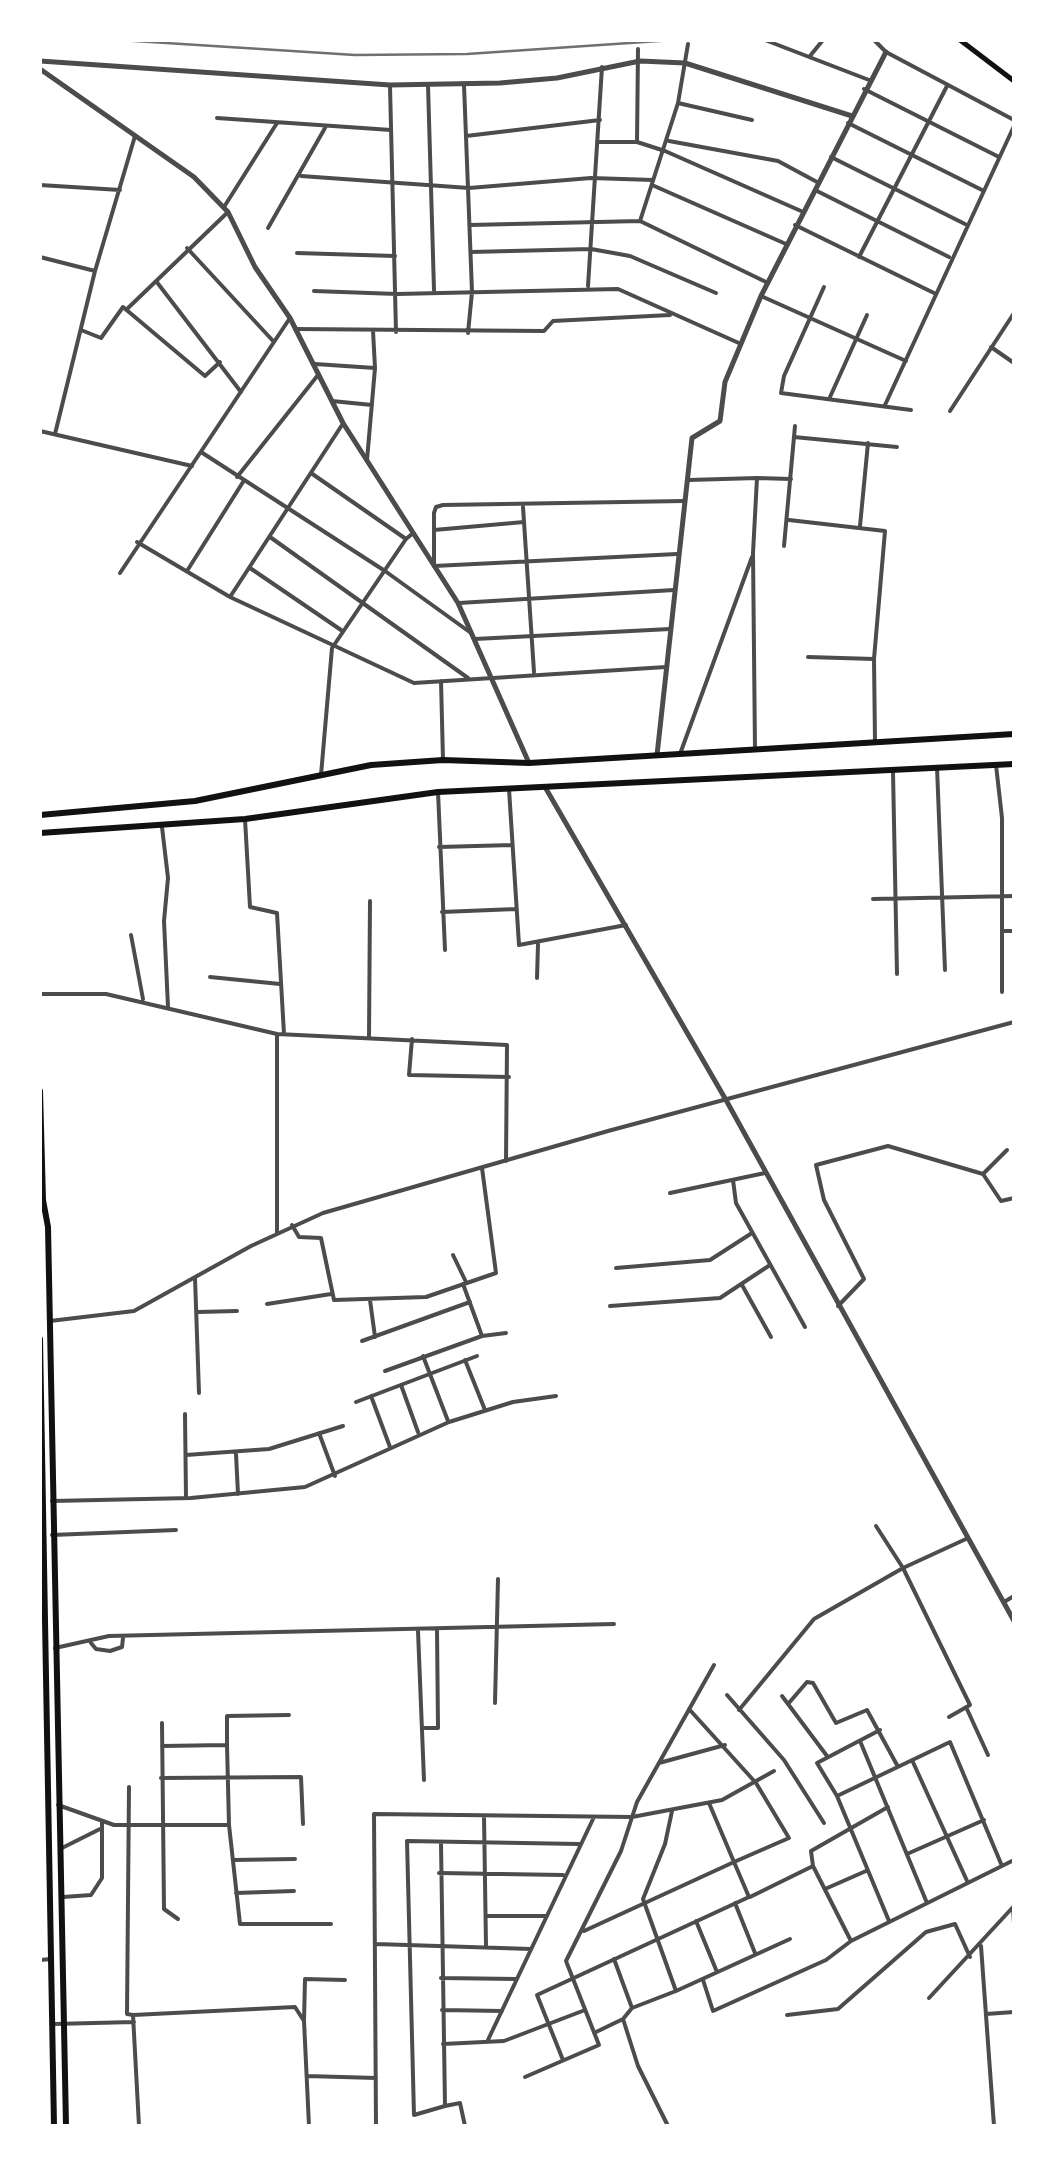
<!DOCTYPE html>
<style>
body{margin:0}
#map{position:relative;width:1054px;height:2166px;overflow:hidden;background:#fff;font-family:"Sofia Sans Condensed",sans-serif}
canvas{display:block}
.frame{position:absolute;inset:0;border:42px solid #fff;pointer-events:none}
</style>
<div id="map">
<canvas width="1054" height="2166"></canvas>
<div class="frame"></div>
</div>
<script>
const c = document.querySelector('canvas').getContext('2d');
c.lineJoin = 'round';
function toPath(rows) {
  const path = new Path2D();
  for (const r of rows) {
    path.moveTo(r[0], r[1]);
    for (let i = 2; i < r.length; i += 2) path.lineTo(r[i], r[i + 1]);
  }
  return path;
}
function strokePath(path, color, width, dash) {
  c.strokeStyle = color;
  c.lineWidth = width;
  c.lineCap = dash ? 'butt' : 'round';
  c.setLineDash(dash || []);
  c.stroke(path);
}
strokePath(toPath([
 [765,40,869,80],
 [874,40,886,52,1014,120],
 [810,56,823,40],
 [428,85,434,290],
 [464,85,472,292,468,333],
 [390,86,396,332],
 [864,89,999,157],
 [678,103,752,120],
 [217,118,391,130],
 [848,123,982,190],
 [466,136,600,120],
 [669,141,778,161,817,182],
 [597,142,637,142,665,151,801,211],
 [637,142,638,49],
 [831,157,965,224],
 [301,176,469,188,591,178,653,180],
 [40,185,120,190],
 [652,185,786,244],
 [815,190,949,257],
 [224,207,277,123],
 [640,221,678,103,688,44],
 [470,225,640,221,766,282],
 [795,225,934,293],
 [268,228,325,128],
 [187,248,274,342],
 [471,252,591,249,630,256,716,293],
 [297,253,395,256],
 [40,257,95,271],
 [859,257,947,86],
 [156,281,241,392],
 [588,286,602,67],
 [824,287,784,376,781,393,911,410],
 [314,291,397,294,618,289,741,344],
 [761,296,906,361],
 [127,309,228,212],
 [295,329,544,331,553,321,670,315],
 [81,330,101,338,123,307,205,376,220,362],
 [991,347,1014,363],
 [315,364,375,368],
 [830,397,867,315],
 [332,401,372,405],
 [885,405,1014,126],
 [950,411,1014,313],
 [40,431,192,466],
 [55,434,95,271,135,136],
 [794,437,897,447],
 [201,452,385,571,471,633],
 [367,460,375,368,373,331],
 [311,473,406,539,412,534],
 [237,477,318,375],
 [757,478,791,479],
 [689,480,757,478,753,553,755,750],
 [523,507,534,672],
 [789,520,885,531,874,659,875,742],
 [860,526,868,443],
 [434,530,524,522],
 [270,537,468,678],
 [137,542,230,597,414,683,666,667],
 [784,546,795,426],
 [677,554,434,566,434,513,436,507,443,505,684,501],
 [250,568,341,630],
 [187,571,243,482],
 [120,573,290,318],
 [230,597,342,425],
 [459,603,674,590],
 [475,639,670,629],
 [808,657,874,659],
 [441,681,443,760],
 [680,754,752,557],
 [996,765,1002,818,1002,992],
 [937,767,945,970],
 [893,772,897,974],
 [321,775,332,648,406,539],
 [509,789,519,945,626,925],
 [438,792,445,950],
 [245,819,250,907,277,913,284,1034],
 [162,827,168,878,164,921,168,1007],
 [439,847,512,845],
 [873,899,1014,896],
 [442,912,516,909],
 [1002,931,1014,931],
 [131,935,143,999],
 [210,977,280,984],
 [537,978,538,944],
 [40,994,106,994,277,1034,507,1045,506,1161],
 [369,1037,370,901],
 [412,1039,409,1075,509,1077],
 [983,1174,1007,1150],
 [733,1180,736,1203,805,1327],
 [670,1193,765,1173],
 [292,1225,299,1237,321,1238,334,1300,426,1297,496,1273,482,1168],
 [277,1233,277,1034],
 [453,1255,466,1282],
 [616,1268,710,1260,752,1233],
 [195,1278,199,1393],
 [463,1284,482,1336],
 [742,1285,771,1337],
 [370,1300,375,1337],
 [267,1304,331,1294],
 [610,1306,720,1298,770,1265],
 [838,1306,864,1279,824,1200,816,1165,888,1146,983,1174,1001,1201,1014,1198],
 [198,1312,237,1311],
 [50,1321,134,1311,251,1246,323,1213,608,1131,1014,1022],
 [362,1341,470,1302],
 [423,1356,448,1421],
 [465,1360,485,1410],
 [385,1371,482,1336,506,1333],
 [401,1385,418,1432],
 [371,1396,390,1447],
 [356,1402,477,1356],
 [185,1414,186,1498],
 [319,1433,335,1476],
 [236,1454,238,1494],
 [186,1455,269,1449,343,1426],
 [52,1501,191,1498,305,1487,449,1422,513,1402,556,1396],
 [876,1526,903,1568,970,1705,949,1717],
 [52,1535,176,1530],
 [1004,1602,1014,1596],
 [418,1631,424,1780],
 [91,1643,96,1649,110,1651,122,1647,123,1638],
 [55,1648,109,1636,614,1624],
 [727,1695,784,1760,824,1823],
 [782,1696,827,1756],
 [495,1703,498,1579],
 [788,1704,807,1682,813,1683,836,1723,867,1710,897,1765],
 [966,1707,988,1755],
 [689,1709,756,1783,789,1838,734,1862,709,1803],
 [739,1710,814,1619,903,1568,966,1539],
 [162,1723,164,1909,178,1919],
 [423,1728,438,1728,437,1629],
 [880,1730,817,1763,837,1796,889,1921],
 [860,1741,927,1903],
 [227,1745,227,1716,289,1715],
 [162,1746,227,1745,229,1825],
 [912,1760,968,1883],
 [659,1763,725,1745],
 [161,1778,301,1777,303,1824],
 [129,1787,127,2014,133,2015],
 [837,1796,950,1742,1002,1866],
 [58,1805,114,1825,229,1825,240,1924,331,1924],
 [888,1807,811,1851,813,1866,851,1941,1014,1860],
 [672,1811,665,1844,643,1899,676,1991,790,1939],
 [484,1816,486,1946],
 [441,1843,445,2106,414,2115,407,1841,579,1844],
 [60,1849,100,1829],
 [907,1854,984,1820],
 [233,1860,295,1859],
 [439,1873,563,1875],
 [825,1889,866,1871],
 [236,1893,294,1891],
 [63,1897,91,1895,102,1878,102,1822],
 [750,1897,813,1866],
 [735,1903,755,1953],
 [1013,1907,1014,1924],
 [486,1916,546,1916],
 [696,1921,717,1972],
 [376,1944,531,1949],
 [981,1946,994,2126],
 [614,1959,632,2008],
 [40,1960,51,1959],
 [441,1978,517,1979],
 [703,1980,713,2011,826,1960,851,1941],
 [929,1998,1014,1906],
 [442,2010,502,2011],
 [986,2014,1014,2012],
 [787,2015,838,2009,926,1932,955,1924,970,1957],
 [623,2019,638,2066,668,2126],
 [304,2021,305,1979,345,1980],
 [54,2024,134,2022],
 [594,2033,623,2019,632,2008,676,1991],
 [487,2042,594,1817],
 [443,2044,504,2041,585,2010],
 [563,2060,537,1995,749,1897,734,1862,584,1931],
 [307,2076,376,2078],
 [525,2077,599,2045,566,1961,621,1851,637,1802,714,1665],
 [445,2106,460,2103,465,2126],
 [139,2126,133,2015,295,2007,304,2021,309,2126],
 [376,2126,374,1814,632,1817,722,1800,774,1771]
]), '#4c4c4c', 4);
strokePath(toPath([
 [40,61,390,85,500,83,557,78,640,61,685,63,852,116],
 [40,69,194,177,228,212,255,267,290,318,343,423,458,603,529,763],
 [657,755,692,438,720,421,725,382,761,296,886,52],
 [545,787,726,1100,1014,1621]
]), '#4c4c4c', 5);
strokePath(toPath([
 [960,40,1014,81]
]), '#111', 5);
strokePath(toPath([
 [40,815,195,801,371,765,443,760,529,763,1014,734],
 [40,833,245,819,438,792,1014,764],
 [40,1091,43,1200,48,1227,66,2126],
 [40,1339,54,2126]
]), '#111', 6);
strokePath(toPath([
 [119,40,355,55,467,54,674,40]
]), '#707070', 2.5);
</script>
